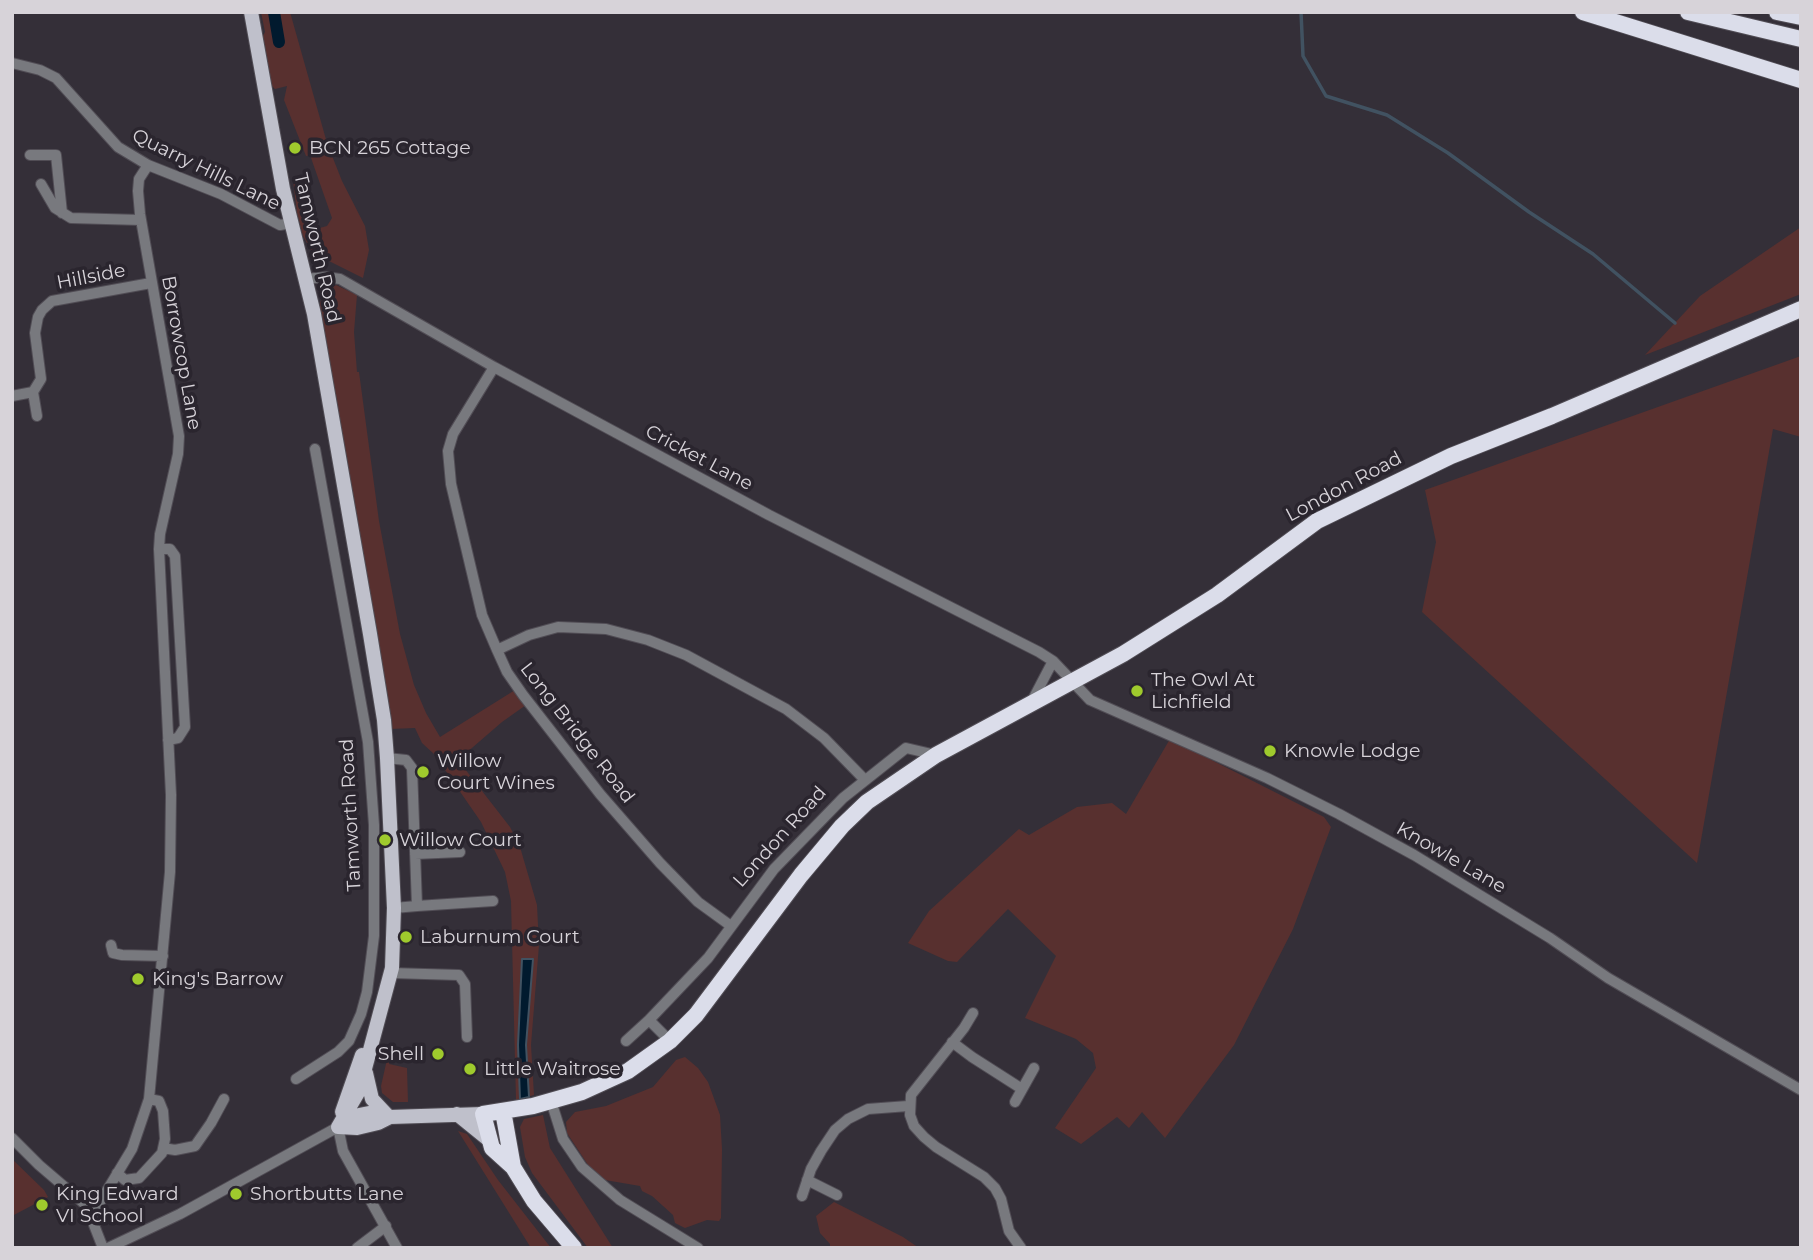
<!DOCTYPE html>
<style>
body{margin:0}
#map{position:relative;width:1813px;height:1260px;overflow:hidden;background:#342f38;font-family:Montserrat,sans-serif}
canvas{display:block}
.frame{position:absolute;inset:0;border:14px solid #d7d3d9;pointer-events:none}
</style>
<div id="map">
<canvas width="1813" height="1260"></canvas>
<div class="frame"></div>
</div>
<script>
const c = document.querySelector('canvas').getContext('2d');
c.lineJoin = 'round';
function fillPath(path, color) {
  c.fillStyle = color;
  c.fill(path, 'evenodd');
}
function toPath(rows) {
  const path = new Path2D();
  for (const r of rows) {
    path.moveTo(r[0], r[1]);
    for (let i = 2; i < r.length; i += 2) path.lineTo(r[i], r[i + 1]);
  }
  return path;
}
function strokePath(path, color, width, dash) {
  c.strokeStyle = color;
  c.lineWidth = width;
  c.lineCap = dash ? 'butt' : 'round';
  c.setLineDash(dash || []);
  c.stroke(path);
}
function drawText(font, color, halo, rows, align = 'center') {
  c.font = font + ' Montserrat,sans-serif';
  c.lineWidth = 7;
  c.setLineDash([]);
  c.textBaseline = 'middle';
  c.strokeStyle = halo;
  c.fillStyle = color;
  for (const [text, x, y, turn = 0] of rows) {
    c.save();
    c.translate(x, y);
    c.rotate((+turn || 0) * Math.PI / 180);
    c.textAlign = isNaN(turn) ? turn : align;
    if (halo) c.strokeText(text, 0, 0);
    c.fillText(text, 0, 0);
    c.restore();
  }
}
fillPath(toPath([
 [261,12,290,12,327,143,342,181,365,226,369,250,363,278,319,256,311,250,303,236,297,213,293,180,297,180,304,187,307,207,316,229,327,226,332,218,310,155,306,156,284,100,287,86,275,89,270,84,262,38,265,32],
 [1801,227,1801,294,1645,355,1700,296],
 [336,285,357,295,354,332,357,372,359,372,379,521,400,634,414,685,426,713,440,737,515,690,526,705,502,722,458,760,510,827,520,847,537,905,539,945,531,1045,534,1095,516,1100,511,901,505,872,481,822,434,754,422,743,415,728,390,729,319,305,325,292],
 [1801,356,1801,437,1773,429,1697,863,1422,612,1436,542,1425,490],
 [1170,739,1324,817,1331,827,1293,929,1234,1045,1165,1138,1142,1112,1129,1128,1117,1117,1081,1144,1055,1128,1096,1068,1093,1053,1076,1039,1025,1018,1056,956,1008,909,957,962,948,961,908,943,929,911,1019,829,1029,835,1077,807,1112,803,1126,814],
 [393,1044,389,1064,407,1068,408,1102,393,1102,382,1093,381,1086,390,1046],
 [685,1057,698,1068,708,1082,720,1115,722,1149,721,1218,719,1221,707,1220,685,1228,675,1223,673,1215,652,1196,642,1191,640,1186,605,1180,592,1171,567,1133,566,1122,575,1112,606,1106,653,1087,676,1060],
 [543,1115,550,1148,613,1248,588,1248,532,1173,525,1157,520,1127,524,1119],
 [458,1131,467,1134,498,1180,551,1248,531,1248],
 [12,1159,44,1190,48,1197,12,1216],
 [834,1202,903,1237,919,1248,830,1248,830,1244,820,1233,816,1216]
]), '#58302f');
const water = toPath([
 [522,959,533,959,526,1045,529,1097,520,1099,518,1045,522,959]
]);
fillPath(water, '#011a2e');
strokePath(water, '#415261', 2);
strokePath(toPath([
 [1301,12,1303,56,1326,96,1387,115,1448,153,1529,212,1593,254,1675,323]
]), '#415261', 3.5);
strokePath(toPath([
 [274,12,279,42]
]), '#011a2e', 12);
const minor = toPath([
 [12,63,40,70,56,78,118,147,148,165,221,194,280,225,291,223],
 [30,155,56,155,62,213],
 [41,184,55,208,71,218,141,220],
 [305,279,326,277,340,279,494,367,769,515,1039,652,1053,661,1090,700,1267,778,1339,814,1414,855,1550,938,1608,978,1801,1090],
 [494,367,453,434,448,451,451,484,482,615,497,650,507,672,523,695,600,794,660,863,698,902,731,926],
 [12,396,33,392],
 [37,416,33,392,41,379,35,333,38,317,42,310,52,301,151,283],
 [159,549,170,549,175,556,185,727,178,738,168,740],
 [497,650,529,635,558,627,606,629,648,640,686,655,786,709,824,738,864,779],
 [1031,703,1053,661],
 [387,758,406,760,412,768,417,906,394,908],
 [415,854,460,852],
 [417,906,493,901],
 [111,945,113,953,122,955,163,956],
 [391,973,459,975,465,984,467,1037],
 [973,1013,964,1028,911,1095,910,1115,914,1126,924,1137,936,1147,984,1177,995,1188,1001,1199,1009,1231,1021,1248],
 [649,1020,670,1041],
 [626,1041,649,1020,708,958,774,869,843,798,906,748,936,755],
 [952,1042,972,1057,1022,1089],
 [296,1079,338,1052,349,1041,361,1014,367,992,374,936,374,825,368,742,315,449],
 [551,1101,563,1139,582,1167,620,1200,698,1248],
 [1015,1102,1034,1068],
 [12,1138,39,1165,94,1212],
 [163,1148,175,1150,195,1146,211,1123,224,1099],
 [117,1173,125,1180,139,1178,162,1153,165,1139,163,1111,159,1101,149,1099],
 [807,1180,837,1195],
 [802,1196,811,1169,821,1151,835,1130,848,1119,868,1109,908,1106],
 [103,1248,94,1225,94,1212,132,1149,149,1099,170,872,171,795,159,549,160,534,178,454,179,436,140,214,138,191,139,179,148,165],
 [108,1248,180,1214,338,1127,343,1151,397,1248],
 [357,1248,386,1226]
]);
const major = toPath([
 [251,12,283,189,314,314,370,634,384,720,387,758,394,908,392,968,359,1091,338,1127],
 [366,1073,372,1099,387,1115],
 [342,1112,362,1055],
 [457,1114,489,1140],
 [342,1124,354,1116,374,1112,390,1117,483,1114],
 [338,1127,357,1128,378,1123,390,1117]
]);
const highway = toPath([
 [1583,12,1801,80],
 [1688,12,1801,39],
 [1777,12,1801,17],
 [503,1111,513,1167,534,1201,574,1248],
 [513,1167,492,1148,483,1114,533,1106,582,1092,628,1071,670,1041,696,1015,801,875,842,826,867,802,936,755,1123,654,1217,595,1317,521,1451,456,1552,416,1801,309]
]);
strokePath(minor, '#514d55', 12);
strokePath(major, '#514d55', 16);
strokePath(highway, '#514d55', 18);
strokePath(minor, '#78797e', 10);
strokePath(major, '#bfc0cb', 14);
strokePath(highway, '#dbddea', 16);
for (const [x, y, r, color] of [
 [295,148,7,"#9fca2d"],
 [1137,691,7,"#9fca2d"],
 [1270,751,7,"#9fca2d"],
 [423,772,7,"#9fca2d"],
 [385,840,7,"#9fca2d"],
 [406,937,7,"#9fca2d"],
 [138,979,7,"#9fca2d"],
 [438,1054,7,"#9fca2d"],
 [470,1069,7,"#9fca2d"],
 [236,1194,7,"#9fca2d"],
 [42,1205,7,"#9fca2d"]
]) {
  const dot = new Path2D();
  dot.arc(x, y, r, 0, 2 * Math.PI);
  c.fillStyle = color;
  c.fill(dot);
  strokePath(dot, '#2a252e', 2.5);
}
drawText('19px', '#d7d3d9', '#2a252e', [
 ["BCN 265 Cottage",309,148],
 ["The Owl At",1151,680],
 ["Lichfield",1151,702],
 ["Knowle Lodge",1284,751],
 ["Willow",437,761],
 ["Court Wines",437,783],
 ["Willow Court",399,840],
 ["Laburnum Court",420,937],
 ["King's Barrow",152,979],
 ["Shell",424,1054,"right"],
 ["Little Waitrose",484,1069],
 ["King Edward",56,1194],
 ["VI School",56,1216],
 ["Shortbutts Lane",250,1194]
], 'left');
drawText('19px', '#d7d3d9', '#2a252e', [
 ["Quarry Hills Lane",206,170,26],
 ["Tamworth Road",317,248,77],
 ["Hillside",91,277,-11],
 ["Borrowcop Lane",181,353,80],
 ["Cricket Lane",699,458,28],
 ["London Road",1344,487,-28],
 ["Long Bridge Road",577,733,52],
 ["Tamworth Road",351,815,-93],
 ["London Road",780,837,-48],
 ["Knowle Lane",1451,858,30]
]);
</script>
